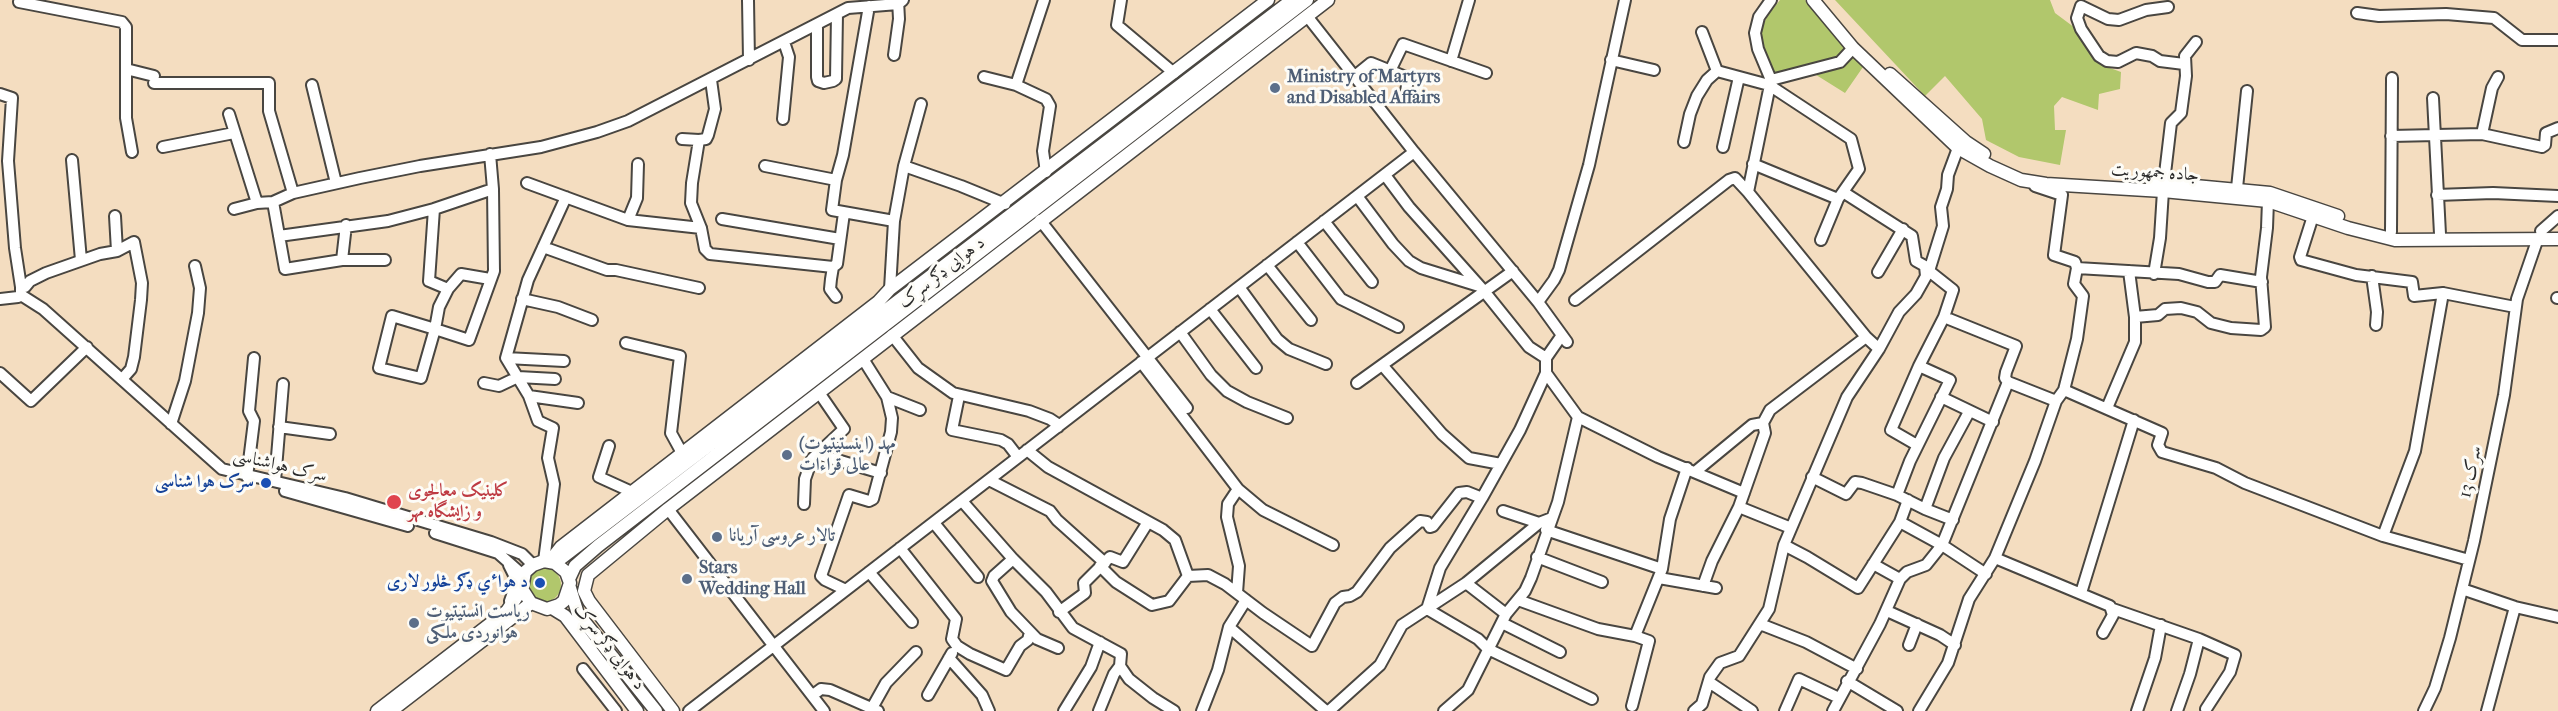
<!DOCTYPE html>
<meta charset="utf-8">
<style>
body{margin:0}
canvas{display:block;background:#f4ddc0}
</style>
<canvas width="2558" height="711"></canvas>
<script>
const c = document.querySelector('canvas').getContext('2d');
c.lineJoin = 'round';
function fillPath(path, color) {
  c.fillStyle = color;
  c.fill(path, 'evenodd');
}
function toPath(rows) {
  const path = new Path2D();
  for (const r of rows) {
    if (r.length === 3) {
      path.moveTo(r[0] + r[2], r[1]);
      path.arc(r[0], r[1], r[2], 0, 2 * Math.PI);
      continue;
    }
    path.moveTo(r[0], r[1]);
    for (let i = 2; i < r.length; i += 2) path.lineTo(r[i], r[i + 1]);
  }
  return path;
}
function strokePath(path, color, width, dash) {
  c.strokeStyle = color;
  c.lineWidth = width;
  c.lineCap = dash ? 'butt' : 'round';
  c.setLineDash(dash || []);
  c.stroke(path);
}
function drawText(font, color, halo, rows, align = 'center') {
  c.font = font + ' "IM FELL French Canon",Amiri,serif';
  c.lineWidth = 6;
  c.setLineDash([]);
  c.textBaseline = 'middle';
  c.strokeStyle = halo;
  c.fillStyle = color;
  for (const [text, x, y, turn = 0] of rows) {
    c.save();
    c.translate(x, y);
    c.rotate((+turn || 0) * Math.PI / 180);
    c.textAlign = isNaN(turn) ? turn : align;
    if (halo) c.strokeText(text, 0, 0);
    c.fillText(text, 0, 0);
    c.restore();
  }
}
fillPath(toPath([
 [1780,0,1805,0,1863,67,1845,93,1813,73,1771,78,1758,35,1768,15],
 [1835,0,2050,0,2055,13,2098,45,2099,64,2121,72,2120,89,2099,94,2098,110,2062,97,2054,106,2055,130,2066,130,2060,165,2019,157,1986,140,1982,119,1945,76,1925,96],
 [544,585,17]
]), '#b1c76c');
const minor = toPath([
 [748,0,749,60],
 [1121,0,1117,25,1174,73],
 [1771,0,1759,17,1755,33,1758,49,1771,80,1748,192,1866,337,1879,349],
 [19,2,122,22,126,27,126,118,132,152],
 [869,6,843,155,836,180,832,210,894,221],
 [2168,7,2146,10,2119,20,2108,19,2081,6,2077,18,2081,29,2099,56,2107,61,2118,62,2136,53,2152,56,2160,61,2184,64],
 [2357,13,2379,16,2446,14,2494,18,2522,40,2558,40],
 [1307,16,1414,152,1538,302,1567,342],
 [817,25,817,77,818,81,824,83,833,81,836,79,837,14],
 [1702,32,1717,71],
 [894,55,899,19,898,0],
 [1611,60,1654,70],
 [1451,61,1469,0],
 [126,69,154,76],
 [1390,71,1403,44,1486,73],
 [1717,71,1769,85,1851,139,1859,169,1838,199,1821,240],
 [1355,76,1371,63,1408,78,1406,92],
 [984,77,1016,85,1046,99,1050,106,1043,151,1046,172],
 [1771,80,1840,62,1853,48],
 [154,83,269,83,269,111,293,193],
 [312,85,336,183],
 [1016,85,1044,0],
 [0,94,12,98,8,161,15,248,21,287],
 [2433,98,2440,234],
 [229,114,257,203],
 [783,119,789,57,784,42],
 [2482,134,2492,88,2498,77],
 [2391,136,2482,134,2542,147,2545,145,2546,133,2558,128],
 [682,139,699,140,706,139,708,135,715,109,711,80],
 [699,140,692,183,691,203,701,228,705,249,710,254,833,267],
 [1684,142,1690,114,1697,96,1707,80,1717,71],
 [163,147,234,133],
 [1723,147,1739,77],
 [72,160,81,260],
 [1753,164,1838,199],
 [765,166,836,180],
 [904,166,961,186,1005,204],
 [1385,175,1409,207,1484,291,1529,347,1546,358],
 [2164,182,2171,123,2181,113,2186,76,2185,56,2196,42],
 [527,183,628,220,701,228],
 [2035,186,2062,195,2054,255,2075,262,2077,268,2179,274,2208,282,2215,282,2220,275,2262,282],
 [2237,188,2247,91],
 [1843,192,1912,236,1916,261,1925,266,1926,276],
 [2437,195,2493,193,2558,196],
 [1357,196,1393,244,1409,261,1421,268,1479,286],
 [273,202,285,269,342,260,385,260],
 [234,209,257,203,273,202,293,193,360,178,420,166,541,147,597,132,628,121,848,8,898,4,903,0],
 [434,209,429,281,448,289],
 [115,216,117,251],
 [2313,216,2300,257,2301,260,2356,275,2412,282,2414,296,2443,293,2515,307],
 [722,219,840,239],
 [628,220,637,198,638,164],
 [1040,220,1187,408],
 [1324,221,1372,282],
 [2541,231,2558,216],
 [2391,232,2392,78],
 [279,236,388,221,434,209,493,189],
 [1297,242,1341,299,1398,327],
 [543,247,607,270,616,270,699,288],
 [342,260,346,225],
 [1267,265,1311,320],
 [1878,272,1903,229],
 [2154,274,2160,238,2163,191],
 [2372,276,2377,312,2376,325],
 [490,279,461,274,448,289,439,307,435,329,421,378,379,368,392,316,435,329,469,340,494,271,493,189,490,154],
 [1239,287,1277,339,1289,349,1326,364],
 [890,289,894,221,904,166,921,104],
 [21,295,21,287,25,287,30,281,46,273,100,254,117,251,134,242,142,283,141,300,134,357,131,369,123,378],
 [836,297,830,289,831,279,833,267,837,264,844,213],
 [2557,298,2558,298],
 [0,299,18,297,21,295,43,309,222,469,345,498,491,542,522,554,533,565],
 [522,299,558,307,592,320],
 [1575,300,1729,180,1735,178,1748,192],
 [1538,302,1554,280,1559,270,1589,165,1625,0],
 [1210,309,1256,368],
 [2135,317,2158,315,2165,309,2181,308,2197,312,2211,323,2231,328,2261,330,2265,327,2261,277,2267,228,2268,201],
 [1180,332,1211,375,1227,391,1247,402,1287,418],
 [892,335,918,368,953,393,1029,411,1050,419,1056,423,1058,427],
 [1562,335,1546,358,1546,373,1578,417,1658,457,1744,493],
 [626,343,680,356,671,433,682,453],
 [506,358,564,361],
 [1141,362,1238,489,1263,510,1333,545],
 [1383,366,1442,434,1469,458,1501,464],
 [0,373,31,401,87,347],
 [1546,373,1520,430,1482,498,1440,568,1427,609,1478,639,1488,649,1592,699],
 [2008,382,2056,401],
 [484,383,499,386,518,377,555,379],
 [1357,383,1513,271],
 [2064,390,2162,433,2158,445,2162,452,2216,468,2245,483,2383,536,2469,560],
 [529,396,578,403],
 [959,396,952,430,1001,440,1008,444,1018,457],
 [887,397,920,410],
 [1941,397,1993,422],
 [2107,408,2135,342,2135,317,2129,271],
 [1763,423,1770,410,1866,337],
 [171,424,185,381,198,313,200,288,195,266],
 [279,427,330,434],
 [1917,445,1891,430,1919,366,1944,317,1953,290,1929,271],
 [609,446,599,477,632,492],
 [1027,450,1048,467,1163,530,1175,540,1188,576],
 [817,454,881,473],
 [1695,472,1752,425,1763,423,1765,433,1739,507,1791,528],
 [247,477,254,421,249,411,254,358],
 [1812,477,1846,494,1855,482,1862,483,1897,495,1925,509,1953,520],
 [989,480,1050,511,1057,520,1105,563],
 [275,481,283,384],
 [285,491,408,526],
 [1897,495,1910,461,1950,380,1919,366],
 [1908,500,1900,522,1942,545,1986,574],
 [962,501,1013,559,1046,592,1073,628,1121,654,1120,666,1114,674,1099,711],
 [804,504,805,479,812,459,844,429,820,394],
 [668,509,824,711],
 [1925,509,1944,458,1969,412],
 [1503,511,1539,523],
 [934,523,978,577],
 [1546,530,1662,569],
 [435,533,498,553,524,576],
 [2383,536,2415,451,2443,293],
 [1784,545,1807,557,1858,588,1900,522],
 [900,548,956,619,952,639,957,646,970,654,1006,670,1020,646,1028,640,1030,632],
 [1537,557,1602,582],
 [1995,558,2110,606,2113,615,2103,633],
 [1013,559,994,576,992,581,1011,612,1037,639,1058,648],
 [544,561,554,484,548,458,553,428,538,421,529,396,506,358,528,280,566,197],
 [1873,564,1900,579],
 [509,565,515,577,515,587,510,601],
 [1100,566,1116,582,1152,605,1169,601,1188,576],
 [869,572,912,622],
 [1188,576,1208,575,1225,584,1263,613,1312,646,1335,603,1343,597,1350,596,1357,592,1390,548,1420,521,1427,522,1430,527,1433,526,1459,493,1467,492,1482,498],
 [1659,578,1716,588],
 [1466,583,1506,614],
 [1703,586,1712,561,1739,507],
 [2462,589,2515,607,2558,617],
 [846,590,825,580,821,576,849,495,869,501,873,499,891,432,892,418,887,397,863,359],
 [1237,593,1239,566,1227,517,1228,504,1238,489],
 [2081,593,2134,420],
 [1518,600,1598,629,1635,636,1649,641,1632,706],
 [2113,609,2199,639,2235,655,2230,672,2206,709],
 [1887,611,1940,635,1955,645],
 [1059,612,1085,593,1084,583,1110,557,1123,562,1148,522],
 [1502,623,1560,652],
 [1760,624,1806,642,1857,669],
 [1229,627,1326,711],
 [1635,636,1662,569,1670,519,1687,468],
 [1909,645,1917,624],
 [949,658,982,695,989,711],
 [1120,666,1129,679,1153,698,1174,711],
 [583,669,616,711],
 [1847,681,1897,711],
 [1709,682,1752,711],
 [813,695,821,689,830,690,878,711],
 [928,695,952,653],
 [872,708,886,683,916,652],
 [689,711,1414,152],
 [1064,711,1091,667,1100,642],
 [1202,711,1218,670,1229,627,1246,600],
 [1329,711,1380,665,1402,625,1466,583,1539,523,1552,518],
 [1444,711,1468,690,1506,614,1525,591,1531,578,1558,502,1578,417],
 [1694,711,1702,704,1710,677,1720,663,1739,656,1769,609,1784,545,1847,397,1879,349,1899,312,1916,294,1929,271,1943,226,1941,207,1947,189,1948,175,1958,148],
 [1785,711,1799,679,1839,698],
 [1833,711,1880,624,1900,579,1907,572,1926,565,1942,545,2008,382,2005,378,2006,372,2016,346,1944,317],
 [1919,711,1948,663,1969,599,1995,558,2035,461,2056,401,2064,390,2077,339,2083,296,2074,284,2077,268],
 [2137,711,2155,658,2161,625],
 [2177,711,2190,674,2199,639],
 [2424,711,2435,688,2450,638,2474,541,2504,395,2517,299,2538,238],
 [2487,711,2515,607]
]);
const major = toPath([
 [1813,0,1853,48,1958,148,1990,166,2021,180,2046,184,2163,191,2268,201,2348,228,2395,240,2558,239],
 [1890,74,1966,142,1984,154],
 [2152,182,2270,193,2338,216],
 [550,561,561,547,878,302,890,289,1268,0],
 [555,563,1292,0],
 [569,579,575,566,598,546,1307,0],
 [570,588,578,614,656,711],
 [552,608,565,616,637,711],
 [377,711,507,611,522,589,525,572,533,565,544,561,555,563,566,572,570,583,564,601,559,605,547,609,531,603,522,589],
 [391,711,531,603],
 [673,711,589,601,584,591,588,575,668,509,1328,0]
]);
strokePath(minor, '#494641', 14);
strokePath(major, '#494641', 15);
strokePath(minor, '#fff', 10);
strokePath(major, '#fff', 12);
for (const [x, y, r, color] of [
 [1275,88,6,"#5c6f8a"],
 [787,455,6,"#5c6f8a"],
 [266,483,6,"#1a4fb4"],
 [394,502,8,"#e0444e"],
 [717,537,6,"#5c6f8a"],
 [687,579,6,"#5c6f8a"],
 [540,583,6,"#1a4fb4"],
 [414,623,6,"#5c6f8a"]
]) {
  const dot = new Path2D();
  dot.arc(x, y, r, 0, 2 * Math.PI);
  c.fillStyle = color;
  c.fill(dot);
  strokePath(dot, '#fdfcf7', 2);
}
drawText('bold 18px', '#4e5e75', '#fdfcf7', [
 ["Ministry of Martyrs",1287,78],
 ["and Disabled Affairs",1287,99],
 ["مهد (اینستیتیوت)",799,445],
 ["عالی قراءات",799,466],
 ["تالار عروسی آریانا",729,537],
 ["Stars",699,569],
 ["Wedding Hall",699,590],
 ["ریاست انستیتیوت",426,613],
 ["هوانوردی ملکی",426,634]
], 'left');
drawText('18px', '#2b2b2b', '#fdfcf7', [
 ["جاده جمهوریت",2155,173,4],
 ["د هوایی ډګر سړک",942,273,-38],
 ["سرک هواشناسی",280,466,13],
 ["سرک 13",2471,472,-78],
 ["د هوایی ډګر سړک",609,647,52]
]);
drawText('bold 18px', '#164399', '#fdfcf7', [
 ["سرک هوا شناسی",254,483],
 ["د هواٸ ډګر څلور لارى",528,583]
], 'right');
drawText('bold 18px', '#be3a42', '#fdfcf7', [
 ["کلینیک معالجوی",408,492],
 ["و زایشگاه مهر",408,513]
], 'left');
</script>
